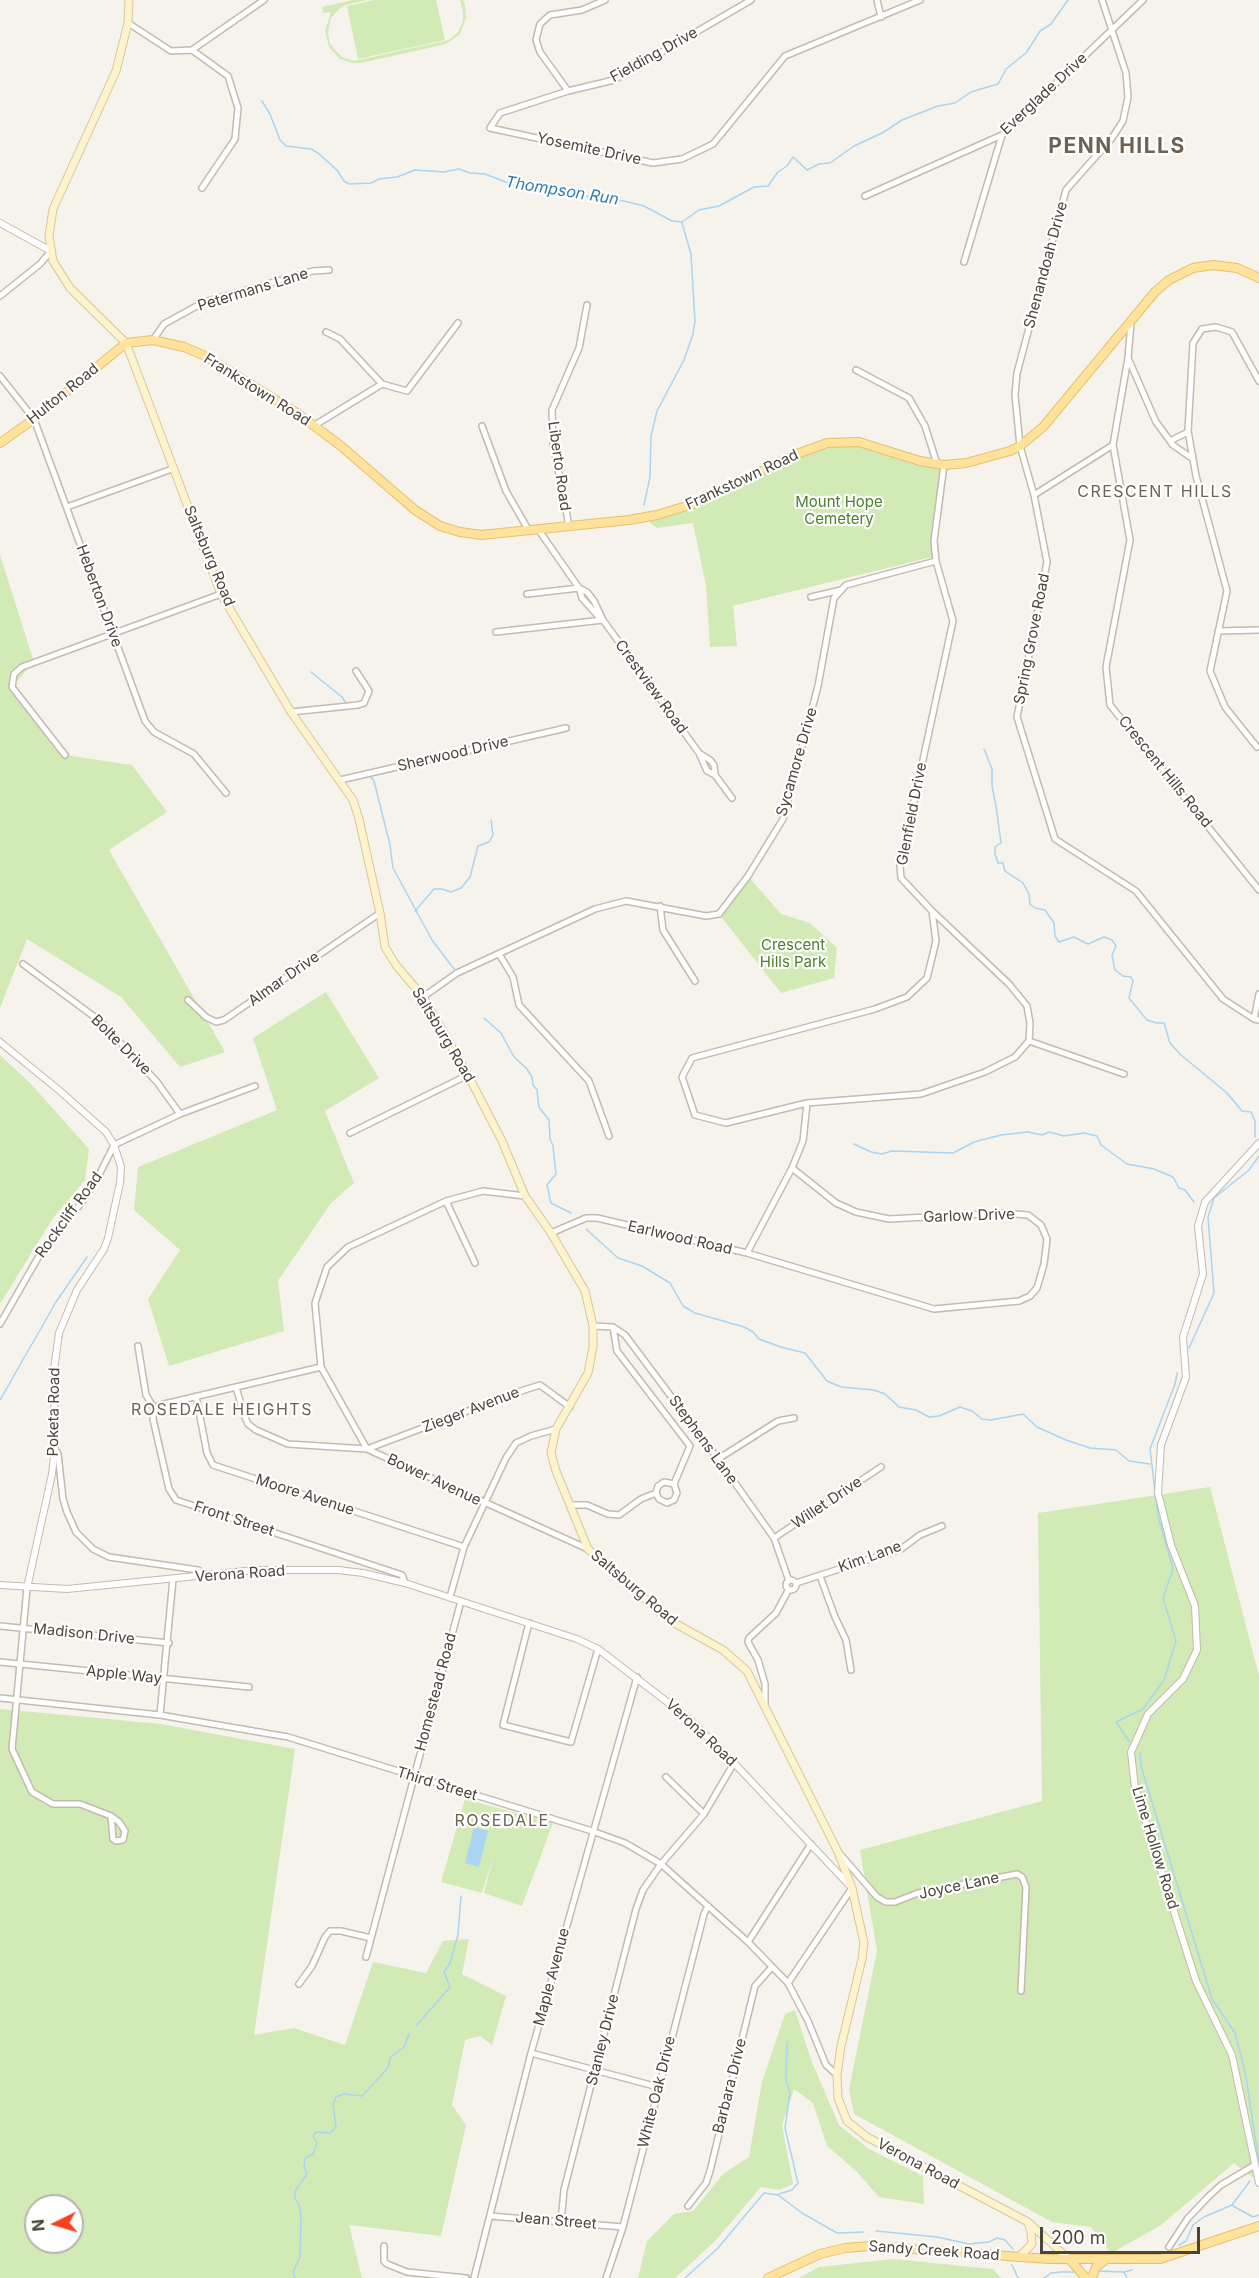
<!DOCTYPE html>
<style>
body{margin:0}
#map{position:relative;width:1259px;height:2278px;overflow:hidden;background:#f6f3ec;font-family:Inter,sans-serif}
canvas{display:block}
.north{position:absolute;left:24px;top:2194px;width:60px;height:60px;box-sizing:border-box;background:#fff;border:2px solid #b7b4b0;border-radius:50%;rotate:265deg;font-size:16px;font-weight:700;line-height:24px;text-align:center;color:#4b4439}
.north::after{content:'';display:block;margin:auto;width:21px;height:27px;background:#fc3f1d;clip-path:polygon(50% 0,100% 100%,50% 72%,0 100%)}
.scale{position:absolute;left:1040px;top:2227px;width:160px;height:27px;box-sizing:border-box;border:3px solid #4b4439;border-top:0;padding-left:8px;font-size:18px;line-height:21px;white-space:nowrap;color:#4b4439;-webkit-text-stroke:4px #fff;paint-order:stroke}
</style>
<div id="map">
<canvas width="1259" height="2278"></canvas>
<div class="north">N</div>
<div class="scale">200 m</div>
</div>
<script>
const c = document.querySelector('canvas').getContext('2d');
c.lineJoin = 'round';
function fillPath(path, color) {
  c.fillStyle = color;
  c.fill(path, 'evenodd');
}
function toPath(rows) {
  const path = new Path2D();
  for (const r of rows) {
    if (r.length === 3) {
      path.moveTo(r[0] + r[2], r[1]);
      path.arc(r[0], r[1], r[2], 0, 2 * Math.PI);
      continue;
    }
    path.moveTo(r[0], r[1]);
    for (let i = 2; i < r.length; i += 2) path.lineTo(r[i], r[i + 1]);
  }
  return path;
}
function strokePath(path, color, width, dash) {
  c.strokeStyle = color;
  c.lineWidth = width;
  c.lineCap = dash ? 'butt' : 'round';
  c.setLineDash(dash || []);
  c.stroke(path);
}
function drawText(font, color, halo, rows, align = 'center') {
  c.font = font + ' Inter,sans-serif';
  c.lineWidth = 4.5;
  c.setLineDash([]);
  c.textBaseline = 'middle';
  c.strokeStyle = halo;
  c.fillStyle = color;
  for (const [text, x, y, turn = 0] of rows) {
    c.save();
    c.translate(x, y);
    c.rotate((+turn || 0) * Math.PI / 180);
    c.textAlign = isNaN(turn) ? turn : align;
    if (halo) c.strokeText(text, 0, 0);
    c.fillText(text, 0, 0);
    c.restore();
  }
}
fillPath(toPath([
 [353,0,367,0,346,5,339,9,331,18,328,32,330,44,336,51,342,57,354,61,449,40,458,32,463,21,463,11,460,0,463,0,465,4,466,18,460,34,446,44,361,63,352,63,340,59,329,47,325,31,331,12,323,13,322,7],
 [375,0,436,0,445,40,358,59,347,6],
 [848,442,944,465,936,526,936,556,733,606,737,646,710,647,706,586,693,523,657,528,650,523,647,517,693,504,807,450],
 [0,555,34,662,12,687,65,755,132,765,167,812,109,850,225,1052,180,1067,121,997,27,939,0,1008],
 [748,876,781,914,810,923,837,948,834,978,781,993,719,914],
 [326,992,379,1078,325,1111,354,1183,331,1203,278,1281,284,1331,169,1366,148,1299,180,1250,134,1210,138,1167,277,1110,253,1038],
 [0,1055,31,1084,89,1149,85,1180,53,1218,0,1304],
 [1210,1487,1259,1676,1259,2182,1234,2163,1160,2226,1111,2253,1091,2227,1052,2222,854,2114,849,2089,877,1951,860,1850,1042,1801,1038,1513],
 [0,1709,161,1724,295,1749,254,2035,294,2028,345,2045,373,1962,426,1973,443,1941,469,1939,462,1974,506,1996,492,2045,480,2036,465,2040,452,2105,466,2125,441,2236,349,2225,362,2278,0,2278],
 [36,2206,72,2206,72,2242,36,2242],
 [465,1799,553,1823,522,1906,484,1893,493,1857,482,1893,441,1882],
 [795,2010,811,2060,839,2125,869,2149,923,2176,924,2204,879,2197,856,2171,827,2146,813,2103,794,2089,782,2125,793,2184,779,2190,761,2187,715,2241,675,2278,638,2278,647,2241,674,2214,693,2211,723,2174,749,2157,762,2082,785,2014],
 [894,2259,993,2269,1001,2278,799,2278,819,2267]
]), '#d2eab5');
fillPath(toPath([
 [474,1827,488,1831,479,1867,465,1863]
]), '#a9d4f2');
strokePath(toPath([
 [262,101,270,114,280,140,286,146,311,149,318,153,337,170,344,181,349,184,371,183,379,179,397,177,415,170,444,172,459,169,470,173,485,174,521,188,624,201,644,206,672,221,682,222,699,210,719,206,754,187,768,186,778,172,787,166,793,157,807,170,819,164,830,163,854,146,882,133,902,120,938,106,955,103,971,92,998,84,1006,69,1026,53,1040,31,1051,24,1068,0],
 [644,505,650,477,651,436,657,411,684,360,693,334,695,321,691,254,682,223],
 [311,672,342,697,345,702],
 [984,749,992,769,992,786,996,806,1001,843,995,847,995,854,998,863,1003,863,1005,871,1023,883,1029,894,1030,904,1035,908,1045,910,1054,923,1055,936,1059,942,1074,937,1088,944,1104,937,1112,940,1116,946,1112,955,1115,970,1123,976,1131,977,1133,981,1129,998,1147,1020,1157,1023,1164,1023,1170,1043,1181,1055,1227,1093,1242,1111,1251,1112,1255,1121,1255,1137],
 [370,776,374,781,390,845,393,868,432,940,454,969],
 [415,911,434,889,442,889,451,892,461,888,470,877,478,846,489,842,493,835,491,820],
 [484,1018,501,1033,514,1057,527,1069,532,1077,533,1085,537,1090,539,1107,549,1120,550,1139,553,1146,556,1174,547,1185,551,1203,571,1213],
 [854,1144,871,1152,882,1154,892,1151,953,1153,974,1142,1001,1135,1028,1132,1042,1135,1049,1132,1064,1136,1084,1133,1097,1136,1101,1145,1127,1164,1154,1169,1173,1177,1179,1188,1185,1190,1194,1202],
 [586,1229,618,1258,642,1266,670,1283,683,1306,695,1313,744,1327,753,1332,759,1339,781,1347,805,1353,827,1381,841,1387,874,1390,885,1394,899,1407,916,1410,929,1417,939,1416,960,1407,972,1411,982,1419,991,1420,1023,1414,1037,1427,1066,1440,1090,1448,1116,1450,1129,1461,1150,1464],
 [1189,1348,1214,1293,1208,1217,1214,1198,1249,1170,1259,1156],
 [0,1400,56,1302,87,1257],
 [1129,1741,1116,1722,1143,1709,1164,1680,1176,1641,1163,1598,1173,1569,1158,1516,1150,1449,1175,1384,1177,1373],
 [1140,1753,1141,1766,1212,1999,1235,2033,1245,2071,1259,2162],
 [416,2026,450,1987,444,1972,450,1963,458,1935,461,1896],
 [779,2194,792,2190,798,2183,785,2128,790,2093,786,2080,787,2042],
 [1233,2206,1253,2217,1259,2215],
 [876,2231,937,2237,969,2244,989,2242,997,2238,1005,2240,1013,2249],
 [1179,2245,1186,2241,1193,2225,1204,2217,1232,2205,1250,2181],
 [1012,2265,1018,2278],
 [1097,2271,1124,2272,1127,2278],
 [1124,2272,1132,2270],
 [295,2278,293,2272,300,2257,301,2217,300,2207,295,2198,295,2191,307,2174,304,2167,305,2158,313,2154,317,2143,313,2136,316,2132,330,2133,336,2127,333,2104,336,2097,344,2094,362,2096,388,2068,390,2058,404,2047,409,2034],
 [685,2278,718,2248,764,2193,778,2195,802,2213,837,2233,863,2232],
 [1044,2278,1051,2273,1061,2272,1077,2272]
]), '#a9d4f2', 1.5);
const minor = toPath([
 [751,0,614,80,568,91,500,113,490,128,653,163,682,159,713,144,785,56,920,0],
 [877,0,881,17],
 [1102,0,1126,73,1128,97,1123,121,1112,138,1066,190,1017,373,1015,395,1020,446,1034,495,1047,562,1017,717,1055,839,1136,891,1223,999,1254,1019,1259,1020],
 [128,23,171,51,192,50,264,0],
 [192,50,228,76,238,108,235,139,202,188],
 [568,91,540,52,536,40,540,24,550,15,582,10,605,0],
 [865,196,1002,135,1143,0],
 [964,262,1002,135],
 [0,296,40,264,51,251],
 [1131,322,1128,358,1156,422,1173,445,1193,459],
 [326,332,340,339,382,384],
 [153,340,164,324,204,302,313,271,329,270],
 [1128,358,1113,445,1130,540,1106,667,1110,705,1259,890],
 [856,370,909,398,925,426,937,464],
 [0,376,34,419,145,721,154,732,194,754,226,793],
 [315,425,382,384,407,391,458,323],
 [482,426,506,491,529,531],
 [1170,441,1188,432],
 [1034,495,1113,445],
 [67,507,172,469],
 [569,526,553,443,552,410,579,348,587,305],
 [538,529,579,588,582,598,599,617],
 [579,588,587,592,594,601,603,620,699,753,707,771,715,775,732,798],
 [527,594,579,588],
 [811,597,841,590],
 [1218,631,1259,630],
 [496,632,603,620],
 [291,712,358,705,364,703,369,691,356,671],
 [1257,747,1225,707,1210,671,1227,591,1196,476,1188,431,1193,343,1202,329,1216,327,1232,332,1259,381],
 [699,753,710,760,714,765,715,775],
 [65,755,12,687,14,674,22,667,221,594],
 [340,780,566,728],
 [660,906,663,930,695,981],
 [932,911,1009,984,1027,1006,1030,1023,1029,1041,1015,1057,985,1072,921,1094,807,1103,726,1123,695,1115,682,1077,692,1058,875,1009,907,997,927,978,936,941,932,911,901,878,900,866,953,621,936,561,934,541,944,465],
 [499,954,513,977,519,1005,589,1081,609,1136],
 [23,964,100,1021,157,1082,180,1114],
 [423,997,457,973,595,909,626,901,706,916,719,914,748,876,783,819,818,686,834,598,846,585,936,561],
 [188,1000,206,1017,216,1022,224,1020,380,913],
 [1254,1019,1259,994],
 [1029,1041,1124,1074],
 [350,1133,468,1075],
 [525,1196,483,1191,446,1201,348,1247,327,1267,315,1303,321,1367,367,1449,588,1549],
 [446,1201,475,1263],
 [551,1233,586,1218,597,1218,747,1253,934,1309,1019,1301,1030,1296,1037,1288,1044,1264,1047,1239,1041,1225,1028,1215,1003,1213,889,1219,856,1212,836,1203,792,1168],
 [747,1253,792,1168,803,1141,807,1103],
 [0,1324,43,1249,83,1201,98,1177,114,1145,180,1114,255,1086],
 [593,1326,613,1327,625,1335,718,1459,774,1538,789,1581],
 [613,1327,617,1351,690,1446,674,1484],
 [138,1346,146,1395,154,1408,153,1419,169,1489,176,1500,402,1575,405,1583],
 [236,1387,244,1415,248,1424,256,1430,288,1444,367,1449,518,1392,540,1385,570,1407],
 [196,1396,207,1453,213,1465,464,1547],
 [154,1408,160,1405,321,1367],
 [55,1449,58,1454,63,1499,67,1512,76,1532,93,1549,109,1557,198,1570,206,1574],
 [718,1459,778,1421,794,1418],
 [571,1505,587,1505,608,1514,619,1515,641,1499,656,1493,658,1486,664,1482,674,1484,677,1493,674,1500,667,1503,659,1499,656,1493],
 [774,1538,881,1467],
 [820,1576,835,1617,846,1640,851,1670],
 [791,1585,5],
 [796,1583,901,1549,920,1535,942,1526],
 [27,1588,12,1749,32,1792,53,1804,80,1804,111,1816,119,1822,125,1831,123,1840,116,1841,113,1839,111,1816],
 [450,1597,464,1547,506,1458,516,1443,531,1436,556,1429],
 [529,1623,503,1725,571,1742,598,1649],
 [0,1626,169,1643],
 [0,1662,249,1687],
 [0,1698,160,1715,288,1737,592,1831,625,1843,661,1864,748,1942,788,1983,808,2021,826,2065,837,2075],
 [765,1705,765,1684,758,1660,748,1642,749,1638,776,1613,789,1589],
 [160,1715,173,1579],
 [666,1777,704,1814],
 [841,1855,877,1897,886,1902,895,1902,918,1893,1017,1874,1022,1877,1026,1887,1021,1991],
 [748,1942,811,1844],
 [366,1957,461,1601],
 [788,1983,852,1888],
 [299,1984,312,1966,325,1937,330,1931,341,1931,371,1938],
 [531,2053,658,2087],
 [688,2206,706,2183,710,2171,755,1986,772,1967],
 [490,2216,623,2227],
 [561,2222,564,2190,636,1909,643,1890,661,1864,704,1814,734,1763],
 [384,2246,384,2261,387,2264,407,2272,466,2278],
 [1169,2247,1188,2218,1209,2196,1221,2185,1255,2165],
 [474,2278,531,2053,637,1677],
 [606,2278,623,2227,704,1914,708,1906]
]);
const tertiary = toPath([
 [0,223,51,251],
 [0,1042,60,1091,106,1132,114,1145,121,1167,120,1183,108,1238,104,1249,77,1290,59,1333,54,1370,55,1448,52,1474,27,1588],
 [1259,1143,1205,1202,1198,1226,1203,1274,1183,1337,1186,1377,1161,1445,1158,1493,1171,1545,1195,1606,1197,1650,1183,1679,1148,1714,1131,1752,1135,1788,1196,1981,1232,2055,1259,2183],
 [0,1585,67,1589,256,1570,338,1570,363,1573,405,1583,577,1639,598,1649,687,1717,734,1763,850,1886]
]);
const secondary = toPath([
 [129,0,128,23,116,71,53,209,49,236,53,261,70,288,126,343,221,594,291,712,353,800,359,819,380,913,385,947,396,965,423,997,468,1075,502,1141,525,1196,551,1233,585,1291,593,1326,593,1347,588,1373,556,1429,551,1453,556,1471,588,1549,669,1620,723,1650,747,1671,838,1852,852,1888,864,1943,862,1959,841,2046,837,2075,838,2098,847,2121,867,2137,1028,2222,1070,2260],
 [1019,2257,1032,2244,1031,2232,1028,2222]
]);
const primary = toPath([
 [0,443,34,419,126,343,153,340,184,347,203,355,297,413,341,446,415,510,440,526,460,532,481,535,629,520,657,515,693,504,797,454,827,443,859,442,920,461,944,465,966,463,1010,451,1020,446,1043,427,1155,292,1169,280,1193,268,1213,265,1237,268,1259,278],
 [1070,2260,1086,2278],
 [768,2278,820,2254,845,2248,871,2246,1049,2259,1160,2259,1259,2226],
 [1092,2278,1096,2267,1104,2261]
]);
strokePath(minor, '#c2bbae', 8);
strokePath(tertiary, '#c2bbae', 8);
strokePath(secondary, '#d6c79b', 9);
strokePath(primary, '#e6c16a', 10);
strokePath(minor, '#fff', 5);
strokePath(tertiary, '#fff', 6);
strokePath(secondary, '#fff3cd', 7);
strokePath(primary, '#ffe39c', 8);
drawText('15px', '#4b4439', '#fff', [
 ["Fielding Drive",654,55,-29],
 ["Everglade Drive",1044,94,-43],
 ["Yosemite Drive",589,149,12],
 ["Shenandoah Drive",1046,265,-75],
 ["Petermans Lane",253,290,-17],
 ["Frankstown Road",257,390,32],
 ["Hulton Road",63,394,-39],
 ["Liberto Road",559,466,82],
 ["Frankstown Road",742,480,-25],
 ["Saltsburg Road",209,556,67],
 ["Heberton Drive",99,596,70],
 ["Spring Grove Road",1032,639,-79],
 ["Crestview Road",651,687,54],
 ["Sherwood Drive",453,754,-13],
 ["Sycamore Drive",797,762,-74],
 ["Crescent Hills Road",1165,772,51],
 ["Glenfield Drive",912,814,-79],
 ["Almar Drive",284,979,-35],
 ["Saltsburg Road",443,1035,59],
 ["Bolte Drive",121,1045,45],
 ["Rockcliff Road",69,1215,-54],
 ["Garlow Drive",969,1216,-2],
 ["Earlwood Road",680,1238,13],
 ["Zieger Avenue",471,1410,-21],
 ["Poketa Road",54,1412,-89],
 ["Stephens Lane",703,1440,54],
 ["Bower Avenue",434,1480,25],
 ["Moore Avenue",305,1495,18],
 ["Willet Drive",827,1503,-34],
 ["Front Street",234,1519,18],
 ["Kim Lane",870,1557,-20],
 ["Verona Road",240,1574,-4],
 ["Saltsburg Road",634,1588,40],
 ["Madison Drive",84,1634,6],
 ["Apple Way",124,1675,6],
 ["Homestead Road",436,1692,-75],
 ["Verona Road",701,1733,43],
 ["Third Street",437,1784,17],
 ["Lime Hollow Road",1155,1848,73],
 ["Joyce Lane",959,1886,-12],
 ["Maple Avenue",552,1977,-75],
 ["Stanley Drive",603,2040,-76],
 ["Barbara Drive",730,2086,-76],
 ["White Oak Drive",657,2092,-76],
 ["Verona Road",918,2164,28],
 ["Jean Street",556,2221,5],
 ["Sandy Creek Road",934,2251,4]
]);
drawText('15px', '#4a7f2a', '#fff', [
 ["Mount Hope",839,502],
 ["Cemetery",839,519],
 ["Crescent",793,945],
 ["Hills Park",793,962]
]);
drawText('italic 16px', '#2e7ab2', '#fff', [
 ["Thompson Run",562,191,9]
]);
c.letterSpacing = '1.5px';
drawText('16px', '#6e6250', '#fff', [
 ["CRESCENT HILLS",1155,492],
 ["ROSEDALE HEIGHTS",222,1410],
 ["ROSEDALE",502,1821]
]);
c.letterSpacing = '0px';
c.letterSpacing = '1.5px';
drawText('bold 21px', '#6e6250', '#fff', [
 ["PENN HILLS",1117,147]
]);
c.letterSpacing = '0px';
</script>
